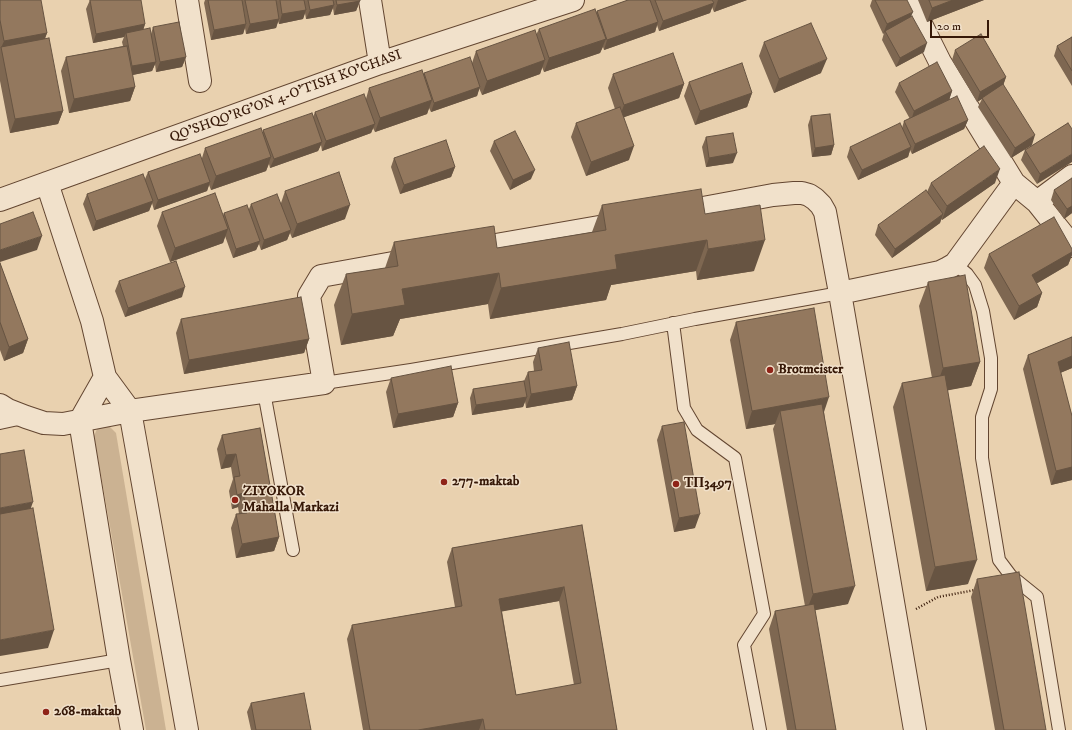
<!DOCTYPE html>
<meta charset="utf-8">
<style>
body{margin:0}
#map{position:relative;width:1072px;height:730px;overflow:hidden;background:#e9d1af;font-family:"IM FELL DW Pica",serif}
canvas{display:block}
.scale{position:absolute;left:930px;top:20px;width:59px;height:18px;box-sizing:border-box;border:2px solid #361807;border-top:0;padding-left:5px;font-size:12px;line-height:14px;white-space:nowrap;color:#361807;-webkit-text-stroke:3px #f1e1cb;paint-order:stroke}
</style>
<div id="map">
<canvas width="1072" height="730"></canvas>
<div class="scale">20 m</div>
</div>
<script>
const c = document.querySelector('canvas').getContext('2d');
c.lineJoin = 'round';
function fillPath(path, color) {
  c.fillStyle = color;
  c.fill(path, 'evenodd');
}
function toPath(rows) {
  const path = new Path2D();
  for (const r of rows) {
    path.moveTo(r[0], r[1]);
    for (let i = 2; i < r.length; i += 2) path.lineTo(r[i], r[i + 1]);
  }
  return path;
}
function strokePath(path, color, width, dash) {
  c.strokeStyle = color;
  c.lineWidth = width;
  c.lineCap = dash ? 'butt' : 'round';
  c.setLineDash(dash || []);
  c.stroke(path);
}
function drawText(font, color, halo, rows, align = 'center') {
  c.font = font + ' "IM FELL DW Pica",serif';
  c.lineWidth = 3;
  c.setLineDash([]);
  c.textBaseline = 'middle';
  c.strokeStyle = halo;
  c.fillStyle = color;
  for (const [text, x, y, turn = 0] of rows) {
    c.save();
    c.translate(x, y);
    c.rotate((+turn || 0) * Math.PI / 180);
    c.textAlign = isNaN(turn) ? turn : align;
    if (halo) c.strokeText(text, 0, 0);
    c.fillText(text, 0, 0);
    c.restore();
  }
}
fillPath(toPath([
 [100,426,107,426,110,427,116,433,166,730,146,730,94,436,97,429]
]), '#cbb292');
const service = toPath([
 [955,264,967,274,975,285,983,311,991,358,991,389,982,417,982,458,999,560,1011,576,1037,597,1059,730],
 [673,323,684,408,697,430,735,458,764,614,744,645,760,730],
 [324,383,411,370,622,334,695,319,840,293],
 [264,392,293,550],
 [0,423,23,418],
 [0,680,119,660]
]);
const minor = toPath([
 [187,0,200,81],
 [370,0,380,63],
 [909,0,940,62,1014,183,1037,202,1072,246],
 [47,183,92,321,105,377,130,411,187,730],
 [0,200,380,63,573,0],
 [1037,202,1072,176],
 [676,213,773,195,794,193,802,193,809,195,815,199,821,205,825,212,840,293,915,730],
 [467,250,622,223],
 [840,293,940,272,948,268,955,264,1014,183],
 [105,377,80,421,119,660,132,730],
 [0,405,8,410,26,417,44,423,63,424,130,411,324,383,309,296,321,276,415,259]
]);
strokePath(service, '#634631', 14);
strokePath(minor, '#634631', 24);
strokePath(toPath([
 [916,609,938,597,975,590]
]), '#361807', 2.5, [1, 2]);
strokePath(service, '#f1e1cb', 12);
strokePath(minor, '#f1e1cb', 22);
fillPath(toPath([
 [0,0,47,33,45,38,63,111,58,124,10,133,0,81],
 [90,0,145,24,143,30,151,34,153,27,186,57,182,67,156,72,155,64,152,71,132,75,135,87,130,101,69,113,61,71,66,57,123,46,122,42,124,37,93,43,86,9],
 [205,0,360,0,356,11,334,15,333,8,330,15,306,19,305,13,303,19,279,24,278,21,276,28,246,34,245,28,243,34,211,40,204,3],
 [628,0,747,0,714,12,712,7,710,13,659,31,657,25,655,32,604,50,603,47,600,53,544,72,542,67,540,74,482,95,479,88,477,96,431,112,429,108,427,114,375,132,373,128,371,133,322,151,321,145,318,151,270,168,269,164,266,171,211,190,209,185,207,191,154,210,152,203,149,211,93,231,83,204,87,194,145,179,148,172,202,158,205,148,263,132,263,130,313,117,315,112,366,99,369,88,423,74,424,73,472,63,476,51,536,35,539,29,596,13,597,11],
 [872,0,907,0,911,17,924,52,896,67,882,40,884,33,883,34,870,6],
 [918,0,984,0,927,22],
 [1072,37,1072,86,1054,56,1057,46],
 [764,42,821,73,774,93,759,56],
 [955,50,1006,77,1003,85,1032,145,1011,158,978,107,982,99,977,102,952,60],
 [613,74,684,84,679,98,624,117,629,160,586,176,571,137,576,123,615,109,608,88],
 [689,82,752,93,747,107,695,125,684,96],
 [899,83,952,91,949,100,968,120,964,129,912,154,910,150,908,157,858,180,847,157,850,147,902,128,904,121,910,119,895,92],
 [811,116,834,145,831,155,812,157,808,125],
 [1068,123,1037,184,1021,160,1025,150],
 [706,137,733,163,706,167,702,147],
 [494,141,531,179,510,190,490,151],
 [394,158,455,167,451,177,400,194,391,167],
 [1072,178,1072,213,1064,219,1051,200,1054,190],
 [931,183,995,183,942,220,941,219,940,223,892,258,875,235,878,225,927,192],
 [285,191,345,219,292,238,290,233,287,240,261,250,259,244,256,250,233,258,225,236,223,243,170,262,157,226,162,212,223,215,224,213,249,209,251,204,281,203],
 [602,205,705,214,754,271,697,280,696,271,611,285,606,300,490,319,488,304,400,319,393,336,341,345,334,305,346,274,385,268,394,242,497,248,592,232],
 [1072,249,1072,255,1068,265,1036,284,1042,293,1037,307,1014,320,984,268,989,254],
 [0,263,28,339,23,353,4,361,0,350],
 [119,281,182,297,125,317,115,291],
 [928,282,980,362,971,386,947,390,968,584,926,591,893,407,902,383,932,378,919,306],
 [181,319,309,339,304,353,184,374,176,333],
 [736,322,824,412,848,604,814,610,836,730,787,730,769,629,775,611,805,606,773,429,775,424,746,429,730,340],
 [1072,337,1072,368,1060,373,1072,416,1072,480,1051,485,1023,369,1028,355],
 [538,348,577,386,572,400,526,408,525,401,523,407,472,415,470,398,473,389,524,381,528,372,534,371,533,362],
 [391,378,458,403,453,417,393,428,386,392],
 [662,426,695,528,674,532,657,440],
 [260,428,279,537,274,551,236,558,231,528,236,514,239,514,238,507,232,509,229,491,233,479,231,467,221,469,217,449,222,435],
 [582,525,617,730,363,730,347,639,352,625,455,607,447,562,452,548],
 [559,601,574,685,516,695,502,611],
 [977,579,1046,730,995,730,971,597],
 [251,703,311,730,251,730,247,712]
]), '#7e6751');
fillPath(toPath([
 [718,0,747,0,714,12],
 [953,0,984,0,927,22,932,8],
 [360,1,356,11,334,15,337,5],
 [714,3,710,13,659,31,663,21],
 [334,5,330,15,306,19,310,10],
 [306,10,303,19,279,24,282,14],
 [913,12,909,21,885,31,884,33,883,34,887,24],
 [279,19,276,28,246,34,250,24],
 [658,22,655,32,604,50,607,40],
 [145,24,142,34,126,33,124,37,93,43,96,34],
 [246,24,243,34,211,40,214,30],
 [47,33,42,47,1,48,4,41],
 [606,39,600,53,544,72,549,58],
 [927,43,924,52,896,67,900,58],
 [186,57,182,67,156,72,160,62],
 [827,59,821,73,774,93,779,79],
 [545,60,540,74,482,95,487,81],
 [156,62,152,71,128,76,132,66],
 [1006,77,1003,86,977,102,980,92],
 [684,84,679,98,619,119,624,105],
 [135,87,130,101,69,113,74,99],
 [480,87,477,96,431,112,434,103],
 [952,91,949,100,911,121,914,111],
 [752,93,747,107,695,125,700,111],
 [432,100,427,114,375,132,380,118],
 [63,111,58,124,10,133,15,119],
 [968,120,964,129,912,154,915,144],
 [375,124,371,133,322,151,326,141],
 [1035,135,1032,145,1011,158,1015,148],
 [322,142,318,151,270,168,274,159],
 [834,145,831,155,812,157,815,148],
 [634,146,629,160,586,176,591,162],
 [911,147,908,157,858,180,862,170],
 [737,153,733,163,706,167,709,158],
 [1072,154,1072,162,1037,184,1040,174],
 [271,157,266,171,211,190,216,176],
 [455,167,451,177,400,194,404,185],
 [1000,169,995,183,942,220,947,206],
 [535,170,531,179,510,190,513,180],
 [210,182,207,191,154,210,158,200],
 [153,201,149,211,93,231,96,221],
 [350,205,345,219,292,238,297,224],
 [1072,206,1072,213,1064,219,1067,209],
 [943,214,940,223,892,258,895,249],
 [228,229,223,243,170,262,175,248],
 [291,230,287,240,261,250,264,240],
 [42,236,37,250,0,262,0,250],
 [707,240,696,271,611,285,606,300,490,319,501,288,615,255],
 [765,240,754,271,697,280,708,249],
 [260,241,256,250,233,258,236,249],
 [1072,252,1072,255,1068,265,1027,289,1032,275],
 [499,273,488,304,400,319,393,336,341,345,352,314,402,289],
 [185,287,182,297,125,317,128,308],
 [1042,293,1037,307,1014,320,1019,306],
 [28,339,23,353,4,361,9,347],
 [309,339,304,353,184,374,189,360],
 [1072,356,1072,368,1053,376,1058,362],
 [980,362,971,386,934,393,943,368],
 [577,386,572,400,526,408,531,394],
 [527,397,523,407,472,415,476,405],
 [829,397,823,415,780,411,775,424,746,429,752,411],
 [458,403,453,417,393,428,398,414],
 [236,454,231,467,221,469,226,455],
 [1072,467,1072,480,1051,485,1056,471],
 [243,493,238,507,232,509,237,495],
 [33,502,28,516,0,521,0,508],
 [700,514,695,528,674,532,679,518],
 [279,537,274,551,236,558,242,544],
 [977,560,968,584,926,591,935,567],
 [855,586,848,604,806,612,813,594],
 [564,587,559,601,494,613,499,599],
 [54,630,48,648,0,656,0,640],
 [483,719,479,730,418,730]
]), '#675442');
const building = toPath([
 [0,0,41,0,47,33,4,41,0,20,0,0],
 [90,0,141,0,145,24,96,34,90,0],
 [208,0,242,0,246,24,214,30,208,0],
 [245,0,276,0,279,19,250,24,245,0],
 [280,0,304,0,306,10,282,14,280,0],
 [308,0,333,0,334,5,310,10,308,0],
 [336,0,360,0,360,1,337,5,336,0],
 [628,0,650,0,658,22,607,40,597,11,628,0],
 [655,0,712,0,714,3,663,21,655,0],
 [875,0,907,0,913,12,887,24,875,0],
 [929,0,953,0,932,8,929,0],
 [595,9,606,39,549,58,539,29,595,9],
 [912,16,927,43,900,58,885,31,912,16],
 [179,22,186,57,160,62,153,27,179,22],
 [811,23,827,59,779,79,764,42,811,23],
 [150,28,156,62,132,66,126,33,150,28],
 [535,30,545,60,487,81,476,51,535,30],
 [981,34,1006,77,980,92,955,50,981,34],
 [1072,37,1072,71,1057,46,1072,37],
 [49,38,63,111,15,119,1,47,49,38],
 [127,46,135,87,74,99,66,57,127,46],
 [673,53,684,84,624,105,613,74,673,53],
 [470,57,480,87,434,103,424,73,470,57],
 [937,62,952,91,914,111,899,83,937,62],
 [742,63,752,93,700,111,689,82,742,63],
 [422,70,432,100,380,118,369,88,422,70],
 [1003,84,1035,135,1015,148,982,98,1003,84],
 [364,94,375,124,326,141,315,112,364,94],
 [957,96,968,120,915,144,904,121,957,96],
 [620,107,634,146,591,162,576,123,620,107],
 [312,113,322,142,274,159,263,130,312,113],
 [830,114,834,145,815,148,811,116,830,114],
 [900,123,911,147,862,170,850,147,900,123],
 [1068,123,1072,129,1072,154,1040,174,1025,150,1068,123],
 [261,128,271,157,216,176,205,148,261,128],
 [515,131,535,170,513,180,494,141,515,131],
 [733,133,737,153,709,158,706,137,733,133],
 [446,140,455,167,404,185,394,158,446,140],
 [984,146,1000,169,947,206,931,183,984,146],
 [200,154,210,182,158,200,148,172,200,154],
 [339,172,350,205,297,224,285,191,339,172],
 [143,174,153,201,96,221,87,194,143,174],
 [1072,178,1072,206,1067,209,1054,190,1072,178],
 [701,189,705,214,760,205,765,240,708,249,707,240,615,255,617,269,501,288,499,273,402,289,405,305,352,314,346,274,398,266,394,242,494,226,497,248,606,230,602,205,701,189],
 [926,190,943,214,895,249,878,225,926,190],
 [215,193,228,229,175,248,162,212,215,193],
 [277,194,291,230,264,240,251,204,277,194],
 [247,205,260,241,236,249,224,213,247,205],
 [33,212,42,236,0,250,0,224,33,212],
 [1054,217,1072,249,1072,252,1032,275,1042,293,1019,306,989,254,1054,217],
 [176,261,185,287,128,308,119,281,176,261],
 [0,263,28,339,9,347,0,322,0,263],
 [965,275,980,362,943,368,928,282,965,275],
 [301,297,309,339,189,360,181,319,301,297],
 [814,308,829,397,752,411,736,322,814,308],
 [1072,337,1072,356,1058,362,1072,416,1072,467,1056,471,1028,355,1072,337],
 [569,342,577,386,531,394,528,372,542,370,538,348,569,342],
 [451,366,458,403,398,414,391,378,451,366],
 [945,375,977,560,935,567,902,383,945,375],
 [524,381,527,397,476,405,473,389,524,381],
 [822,404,855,586,813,594,780,411,822,404],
 [684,422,700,514,679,518,662,426,684,422],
 [260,428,279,537,242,544,236,514,247,513,243,493,237,495,234,477,240,476,236,454,226,455,222,435,260,428],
 [24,450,33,502,0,508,0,454,24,450],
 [33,508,54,630,0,640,0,514,33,508],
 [582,525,617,730,485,730,483,719,418,730,370,730,352,625,462,606,452,548,582,525],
 [564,587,581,683,516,695,499,599,564,587],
 [1019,572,1046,730,1004,730,977,579,1019,572],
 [814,604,836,730,796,730,775,611,814,604],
 [304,693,311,730,256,730,251,703,304,693]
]);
fillPath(building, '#93785e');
strokePath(building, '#675442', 1);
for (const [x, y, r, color] of [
 [770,370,4,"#8f2418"],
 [444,482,4,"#8f2418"],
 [676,484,4,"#8f2418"],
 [235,500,4,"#8f2418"],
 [46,712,4,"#8f2418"]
]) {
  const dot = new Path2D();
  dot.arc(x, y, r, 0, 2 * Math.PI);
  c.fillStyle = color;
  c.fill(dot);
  strokePath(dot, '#f1e1cb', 1.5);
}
drawText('14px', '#361807', '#f1e1cb', [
 ["QO'SHQO'RG'ON 4-O'TISH KO'CHASI",286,97,-20]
]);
drawText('bold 14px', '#361807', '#f1e1cb', [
 ["Brotmeister",778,370],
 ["277-maktab",452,482],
 ["ТП3497",684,484],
 ["ZIYOKOR",243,492],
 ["Mahalla Markazi",243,508],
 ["268-maktab",54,712]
], 'left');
</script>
